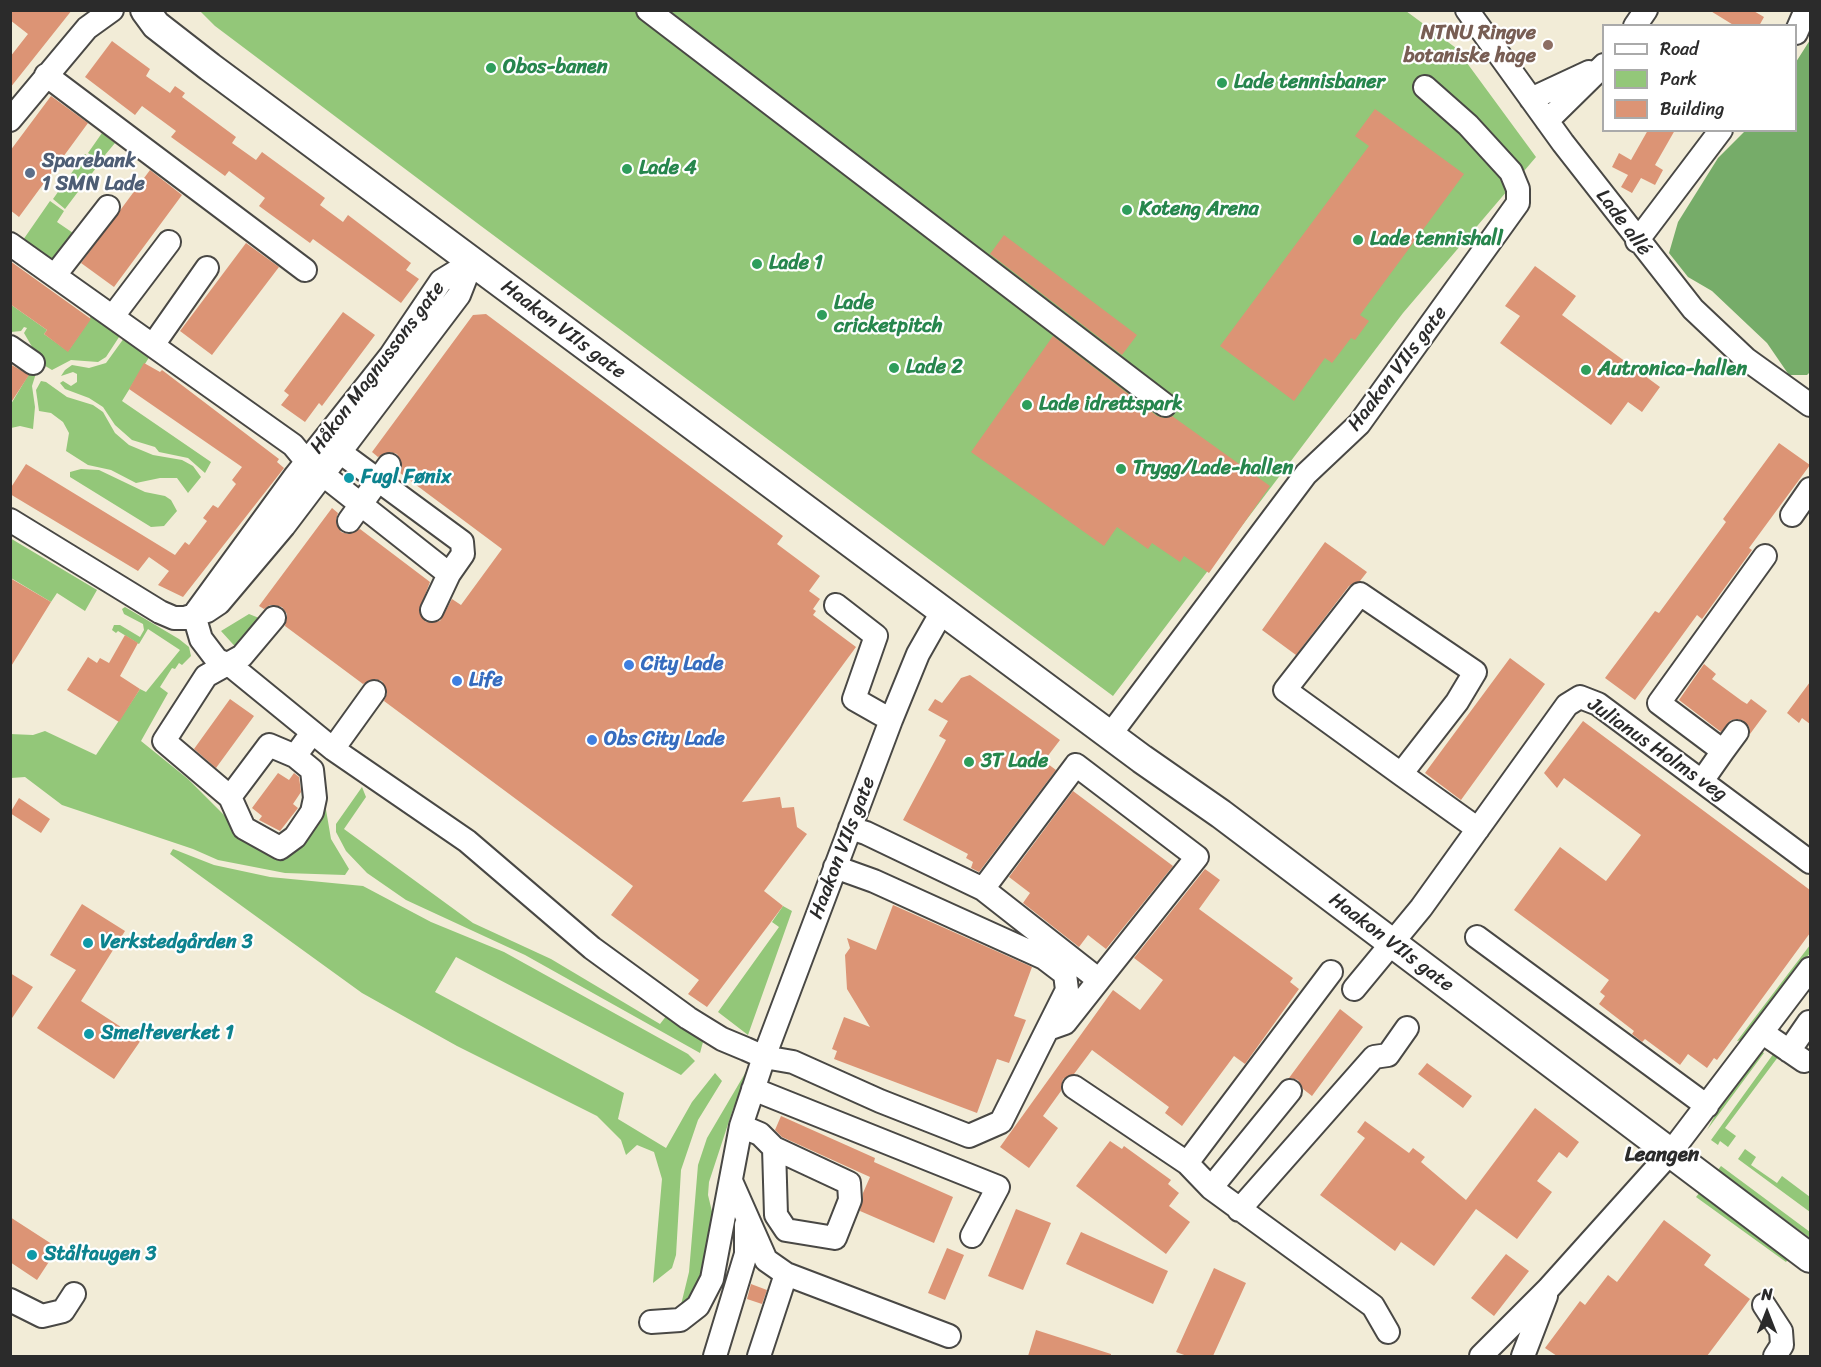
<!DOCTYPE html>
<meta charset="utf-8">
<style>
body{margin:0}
#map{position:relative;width:1821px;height:1367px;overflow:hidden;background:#f2ecd7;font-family:Sriracha,sans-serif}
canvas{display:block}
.frame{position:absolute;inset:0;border:12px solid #2b2b2b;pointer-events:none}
.legend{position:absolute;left:1602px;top:24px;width:195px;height:108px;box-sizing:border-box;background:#fff;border:2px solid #aaa;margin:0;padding:8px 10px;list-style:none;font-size:18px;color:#2b2b2b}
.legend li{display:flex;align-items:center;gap:12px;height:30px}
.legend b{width:30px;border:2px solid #aaa}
.north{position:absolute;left:1737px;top:1283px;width:60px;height:60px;-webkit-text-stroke:4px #fff;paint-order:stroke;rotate:0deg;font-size:16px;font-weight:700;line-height:24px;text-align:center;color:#2b2b2b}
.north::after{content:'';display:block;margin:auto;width:21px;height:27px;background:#2b2b2b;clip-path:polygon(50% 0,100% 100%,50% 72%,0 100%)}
</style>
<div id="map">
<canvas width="1821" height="1367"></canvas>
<div class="frame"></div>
<ul class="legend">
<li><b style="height:8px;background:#fff"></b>Road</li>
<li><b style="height:16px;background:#93c779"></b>Park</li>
<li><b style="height:16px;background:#dc9475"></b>Building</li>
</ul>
<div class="north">N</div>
</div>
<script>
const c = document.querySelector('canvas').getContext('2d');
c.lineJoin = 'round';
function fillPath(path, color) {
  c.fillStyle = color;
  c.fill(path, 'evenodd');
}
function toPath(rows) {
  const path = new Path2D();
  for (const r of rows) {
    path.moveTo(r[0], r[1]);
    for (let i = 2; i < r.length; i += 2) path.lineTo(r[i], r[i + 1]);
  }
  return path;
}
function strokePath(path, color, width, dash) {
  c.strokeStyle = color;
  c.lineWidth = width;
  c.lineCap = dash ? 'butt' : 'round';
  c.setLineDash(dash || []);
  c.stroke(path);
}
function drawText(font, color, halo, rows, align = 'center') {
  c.font = font + ' Sriracha,sans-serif';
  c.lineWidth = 4.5;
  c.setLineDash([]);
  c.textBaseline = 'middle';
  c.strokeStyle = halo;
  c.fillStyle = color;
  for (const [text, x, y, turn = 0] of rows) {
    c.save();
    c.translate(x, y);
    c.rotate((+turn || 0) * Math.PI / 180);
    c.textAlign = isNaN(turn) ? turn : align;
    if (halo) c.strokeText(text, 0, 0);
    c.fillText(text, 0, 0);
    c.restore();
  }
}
fillPath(toPath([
 [200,11,1406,11,1456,48,1536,157,1403,313,1113,696,481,226,215,26],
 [102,133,115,143,100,161,88,153],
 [85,154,99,164,65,209,53,199],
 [50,201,64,211,57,222,76,235,51,263,23,240],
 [10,304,47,330,44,334,68,351,90,319,91,309,123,331,106,357,98,362,71,360,52,370,42,364,24,333,27,328,24,327,21,331,11,332],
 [127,334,153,351,122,401,211,462,205,473,188,458,159,452,155,447,132,440,115,425,103,407,89,398,65,389,60,383,63,381,71,386,77,382,77,374,73,372,61,376,65,370,72,365,89,368,106,363],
 [14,361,37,370,32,386,35,407,33,429,20,426,11,428,11,404,29,374,13,363],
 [41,381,46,382,67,397,93,405,103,412,115,433,129,445,153,455,182,460,193,466,201,477,188,493,177,478,160,478,136,483,111,470,88,465,66,451,69,433,63,422,51,413,39,411,36,390],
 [81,469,99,470,145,492,165,496,171,500,177,511,164,526,151,527,70,477,70,472],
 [10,538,97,590,85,611,57,593,51,602,11,578],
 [125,607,179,639,189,647,191,656,182,665,179,663,175,669,172,668,160,687,168,693,141,741,188,779,259,850,280,851,324,798,331,839,349,869,345,875,285,873,218,860,193,849,62,805,25,777,11,778,10,734,33,735,45,731,96,755,140,689,146,692,180,650,148,629,139,644,118,631,116,633,112,630,114,625,120,625,140,637,144,630,143,624,124,614,122,609],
 [249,614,264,620,240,652,221,631],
 [362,787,366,797,344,829,473,923,551,959,660,1024,667,1015,703,1042,700,1053,525,955,406,900,367,873,346,851,336,832,336,824],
 [173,849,214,865,270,877,363,886,431,922,504,952,688,1054,695,1061,681,1075,456,957,435,992,624,1093,618,1119,666,1148,692,1102,715,1073,722,1081,698,1120,681,1170,676,1255,672,1268,653,1283,662,1179,654,1152,637,1145,626,1155,621,1140,597,1116,457,1046,362,993,170,854],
 [783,906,792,911,748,1035,718,1012,779,927,772,922],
 [1810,945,1810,953,1746,1039,1737,1041],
 [1761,1051,1764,1053,1707,1130,1720,1106],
 [1774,1053,1778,1057,1725,1128,1736,1136,1728,1147,1720,1141,1718,1145,1711,1140],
 [747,1070,748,1078,733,1109,709,1182,708,1195,715,1224,700,1290,679,1313,689,1272,698,1165,707,1138],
 [1745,1149,1756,1157,1751,1165,1777,1183,1782,1176,1810,1197,1810,1212,1738,1159],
 [1721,1166,1810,1232,1810,1238,1718,1170],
 [1700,1192,1789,1258,1786,1262,1696,1197]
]), '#93c779');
fillPath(toPath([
 [1810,40,1810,372,1807,375,1789,375,1767,343,1712,291,1688,277,1669,253,1678,222,1718,158,1745,131,1796,130,1796,62]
]), '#76ac69');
fillPath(toPath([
 [10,10,72,10,10,88,10,57,28,34,10,20],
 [1709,10,1752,10,1764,17,1759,26,1735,26],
 [112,41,150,69,146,76,170,93,175,86,185,93,182,97,236,137,232,143,256,160,262,152,325,198,320,205,343,222,348,215,411,263,406,270,419,279,401,303,313,239,310,243,259,206,265,198,229,171,225,176,171,137,176,131,142,106,135,115,85,77],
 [51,96,88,123,19,217,10,210,10,151],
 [1375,109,1464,174,1360,315,1369,321,1355,340,1351,338,1332,363,1325,358,1294,401,1220,346,1369,146,1355,136],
 [1648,130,1675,130,1655,165,1663,170,1655,185,1641,178,1632,193,1621,187,1628,175,1612,167,1619,153,1631,160],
 [150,170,182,195,114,287,81,263],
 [1004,235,1137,335,1122,355,990,254],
 [246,243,279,267,212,355,180,331],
 [10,261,91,319,68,352,44,334,47,330,10,304],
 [1535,266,1576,296,1562,315,1660,387,1642,412,1628,402,1611,425,1500,343,1520,316,1505,306],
 [343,312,375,335,322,406,319,403,305,422,281,405,289,395,284,391],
 [486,314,783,536,777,544,820,576,809,591,820,599,813,609,816,611,813,615,856,647,742,802,780,797,782,808,794,807,797,827,807,834,764,891,783,906,707,1007,688,994,699,980,611,915,633,886,384,701,387,693,382,681,375,679,363,684,285,626,287,614,282,607,270,605,264,609,259,606,332,508,338,513,336,520,341,532,348,534,360,529,430,582,419,611,426,622,440,621,452,599,461,605,502,549,400,473,402,466,397,454,390,452,378,457,372,452,473,315],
 [1053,336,1157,416,1164,418,1172,416,1270,486,1209,573,1184,556,1180,562,1152,543,1148,549,1117,527,1104,546,971,452],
 [144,363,160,372,162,370,279,459,277,462,284,468,183,597,158,585,169,571,149,557,138,571,10,494,10,489,26,464,175,555,185,542,189,545,207,521,203,518,213,505,218,508,236,484,232,480,242,467,129,389],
 [10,364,29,375,10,404],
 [1779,443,1810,465,1749,548,1752,550,1702,619,1697,615,1635,700,1605,678,1655,611,1659,613,1726,522,1723,519],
 [1325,542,1367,572,1360,581,1349,586,1296,655,1262,630],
 [10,578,51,602,10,668],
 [125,635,138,643,120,676,140,689,119,722,67,690,88,657,97,663,100,658,109,663],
 [1510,658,1545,684,1461,800,1425,773],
 [1704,664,1716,674,1712,679,1742,701,1747,704,1751,699,1767,711,1750,734,1749,726,1738,719,1731,720,1721,732,1679,700],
 [970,675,1060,740,1044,761,1056,770,979,872,971,868,973,862,966,858,968,854,903,820,946,740,939,736,948,721,928,710,935,699,942,703,961,678],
 [1810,682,1810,724,1802,718,1799,723,1787,713],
 [230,699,254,716,216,768,194,749],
 [1583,721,1810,890,1810,933,1717,1060,1714,1058,1707,1068,1688,1054,1680,1065,1645,1039,1642,1042,1632,1034,1634,1031,1599,1004,1605,996,1600,992,1609,980,1514,910,1560,847,1606,881,1641,835,1564,778,1557,788,1544,773],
 [278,773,289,780,294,773,299,777,301,792,293,804,298,808,280,831,259,820,262,816,252,808],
 [1073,791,1173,866,1106,949,1088,935,1079,947,1023,903,1030,893,1009,877],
 [19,798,50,819,41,833,10,813],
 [1205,869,1220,880,1199,909,1293,978,1290,982,1299,989,1245,1064,1234,1056,1182,1126,1165,1113,1169,1107,1092,1050,1074,1074,1063,1079,1061,1091,1043,1116,1058,1128,1029,1168,1000,1147,1113,990,1140,1010,1163,980,1134,958],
 [82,904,125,931,81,1001,141,1040,114,1079,37,1028,76,970,50,955],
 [893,905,1032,967,1014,1016,1026,1020,1009,1063,997,1059,977,1113,834,1059,837,1051,832,1049,844,1017,870,1027,847,989,845,955,850,948,847,938,876,950],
 [10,973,33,987,10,1021],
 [1340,1009,1363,1027,1312,1096,1303,1089,1298,1080,1289,1078],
 [1427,1063,1472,1096,1463,1108,1418,1074],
 [1535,1108,1579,1142,1567,1158,1559,1152,1537,1181,1552,1192,1517,1239,1476,1209,1434,1266,1401,1242,1395,1251,1320,1195,1365,1138,1357,1132,1365,1121,1409,1153,1413,1148,1425,1157,1421,1162,1466,1200],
 [781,1116,875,1158,874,1162,953,1197,934,1243,860,1211,863,1193,870,1177,782,1137,775,1130],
 [1110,1141,1122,1149,1124,1146,1171,1180,1168,1184,1179,1193,1169,1206,1190,1222,1166,1254,1076,1186],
 [1016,1209,1051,1223,1023,1290,988,1276],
 [10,1217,58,1248,37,1280,10,1262],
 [1664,1220,1711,1255,1704,1265,1750,1299,1707,1356,1557,1356,1545,1348,1580,1301,1585,1305,1608,1275,1617,1282],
 [1081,1232,1168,1271,1153,1304,1066,1264],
 [947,1248,964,1255,945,1300,928,1293],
 [1506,1254,1529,1271,1494,1316,1471,1298],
 [1214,1268,1246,1283,1213,1356,1187,1356,1176,1352],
 [751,1284,767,1290,762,1304,747,1299],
 [1036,1330,1111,1354,1111,1356,1028,1356]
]), '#dc9475');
const minor = toPath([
 [648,10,1165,405],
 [1467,10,1563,143,1693,309,1746,359,1810,405],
 [1635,26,1646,10],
 [1796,33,1806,10],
 [46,75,305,270],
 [1531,99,1589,72],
 [10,120,87,28,112,10],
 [1547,121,1604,65],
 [1637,241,1721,130],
 [10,244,293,445,307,462,449,574],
 [55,275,108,207],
 [113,316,169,242],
 [153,345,207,268],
 [10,347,33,363],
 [329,444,462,542,463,554,449,574,432,610],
 [1792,515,1810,489],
 [10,520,160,612,174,618,185,618,207,611,219,603,284,526,459,295,472,262],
 [349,521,389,465],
 [836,605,876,636,854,699,891,720],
 [196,612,296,475,391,355,441,281,472,262],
 [194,615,201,639,217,660,230,665,333,749,467,841,592,948,688,1018,722,1039,746,1049,764,1057,793,1062,880,1101,969,1136,1001,1122,1067,990,1065,974,1044,958,874,881,835,867],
 [274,618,242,656,206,676,164,741,230,797,244,828,280,848,295,837,312,812,315,798,312,770,295,756,312,733],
 [1110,735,1306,474,1359,424,1518,203,1518,189,1511,172,1468,125,1425,87],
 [333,749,374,692],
 [1723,751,1737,732],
 [1401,774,1457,702,1475,672,1360,594,1285,690,1401,774,1478,829],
 [1702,781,1723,751,1659,703,1765,556],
 [230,797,269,745,295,756],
 [850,828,866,833,983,889,1099,980,1197,857,1076,765,983,889],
 [1477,937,1707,1106],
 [1354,989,1421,908,1567,705,1580,697,1598,704,1810,862],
 [1051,1028,1065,1023,1099,980],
 [1763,1033,1804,1061],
 [1789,1051,1809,1022],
 [1074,1087,1187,1163,1211,1188,1373,1306,1388,1332],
 [753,1089,998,1187,972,1236],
 [774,1148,849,1183,850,1200,835,1238,786,1230,776,1215,774,1148,760,1134,741,1126,764,1057,891,720,918,654,943,610],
 [1187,1163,1331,972],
 [731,1181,766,1260,786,1274,949,1336],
 [1211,1188,1290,1091],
 [1239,1210,1374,1057,1388,1055,1407,1028],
 [10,1300,42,1316,63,1311,74,1294],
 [1764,1305,1781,1331,1782,1345,1775,1356],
 [651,1322,680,1320,698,1306,712,1279,741,1126],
 [715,1356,746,1254,746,1225],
 [759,1356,786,1274],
 [1481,1356,1548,1289,1671,1152,1810,969],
 [1523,1356,1546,1296]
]);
const major = toPath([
 [145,10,156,25,210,67,1142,759,1221,814,1810,1258]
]);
strokePath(minor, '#494845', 26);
strokePath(major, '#494845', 32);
strokePath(minor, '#fff', 22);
strokePath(major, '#fff', 28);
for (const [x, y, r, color] of [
 [1548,45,6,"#8d6e63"],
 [491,68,6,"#2e9e5b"],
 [1222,83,6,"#2e9e5b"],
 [627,169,6,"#2e9e5b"],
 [30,173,6,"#5c6f8a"],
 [1127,210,6,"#2e9e5b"],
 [1358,240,6,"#2e9e5b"],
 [757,264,6,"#2e9e5b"],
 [822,315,6,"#2e9e5b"],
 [894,368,6,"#2e9e5b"],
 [1586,370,6,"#2e9e5b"],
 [1027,405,6,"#2e9e5b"],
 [1121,469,6,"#2e9e5b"],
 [349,478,6,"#0f9aa8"],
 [629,665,6,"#3f7fe0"],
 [457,681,6,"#3f7fe0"],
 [592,740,6,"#3f7fe0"],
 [969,762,6,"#2e9e5b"],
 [88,943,6,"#0f9aa8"],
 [89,1034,6,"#0f9aa8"],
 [32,1255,6,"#0f9aa8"]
]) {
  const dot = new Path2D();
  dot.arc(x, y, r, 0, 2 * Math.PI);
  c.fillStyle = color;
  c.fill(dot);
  strokePath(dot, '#fff', 2);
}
drawText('bold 20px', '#785e54', '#fff', [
 ["NTNU Ringve",1536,34],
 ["botaniske hage",1536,57]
], 'right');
drawText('bold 20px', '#27864d', '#fff', [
 ["Obos-banen",503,68],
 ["Lade tennisbaner",1234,83],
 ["Lade 4",639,169],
 ["Koteng Arena",1139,210],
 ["Lade tennishall",1370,240],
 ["Lade 1",769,264],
 ["Lade",834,304],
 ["cricketpitch",834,327],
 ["Lade 2",906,368],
 ["Autronica-hallen",1598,370],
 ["Lade idrettspark",1039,405],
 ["Trygg/Lade-hallen",1133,469],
 ["3T Lade",981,762]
], 'left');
drawText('bold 20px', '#4e5e75', '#fff', [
 ["Sparebank",42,162],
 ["1 SMN Lade",42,185]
], 'left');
drawText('20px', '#2b2b2b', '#fff', [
 ["Lade allé",1623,223,53],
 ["Haakon VIIs gate",563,330,37],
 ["Håkon Magnussons gate",378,368,-53],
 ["Haakon VIIs gate",1398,369,-53],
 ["Julianus Holms veg",1657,750,35],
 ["Haakon VIIs gate",843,848,-69],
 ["Haakon VIIs gate",1391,943,37]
]);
drawText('bold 20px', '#0d838f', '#fff', [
 ["Fugl Fønix",361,478],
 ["Verkstedgården 3",100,943],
 ["Smelteverket 1",101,1034],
 ["Ståltaugen 3",44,1255]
], 'left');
drawText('bold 20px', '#366cbe', '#fff', [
 ["City Lade",641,665],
 ["Life",469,681],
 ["Obs City Lade",604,740]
], 'left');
drawText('bold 21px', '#2b2b2b', '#fff', [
 ["Leangen",1662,1156]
]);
</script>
